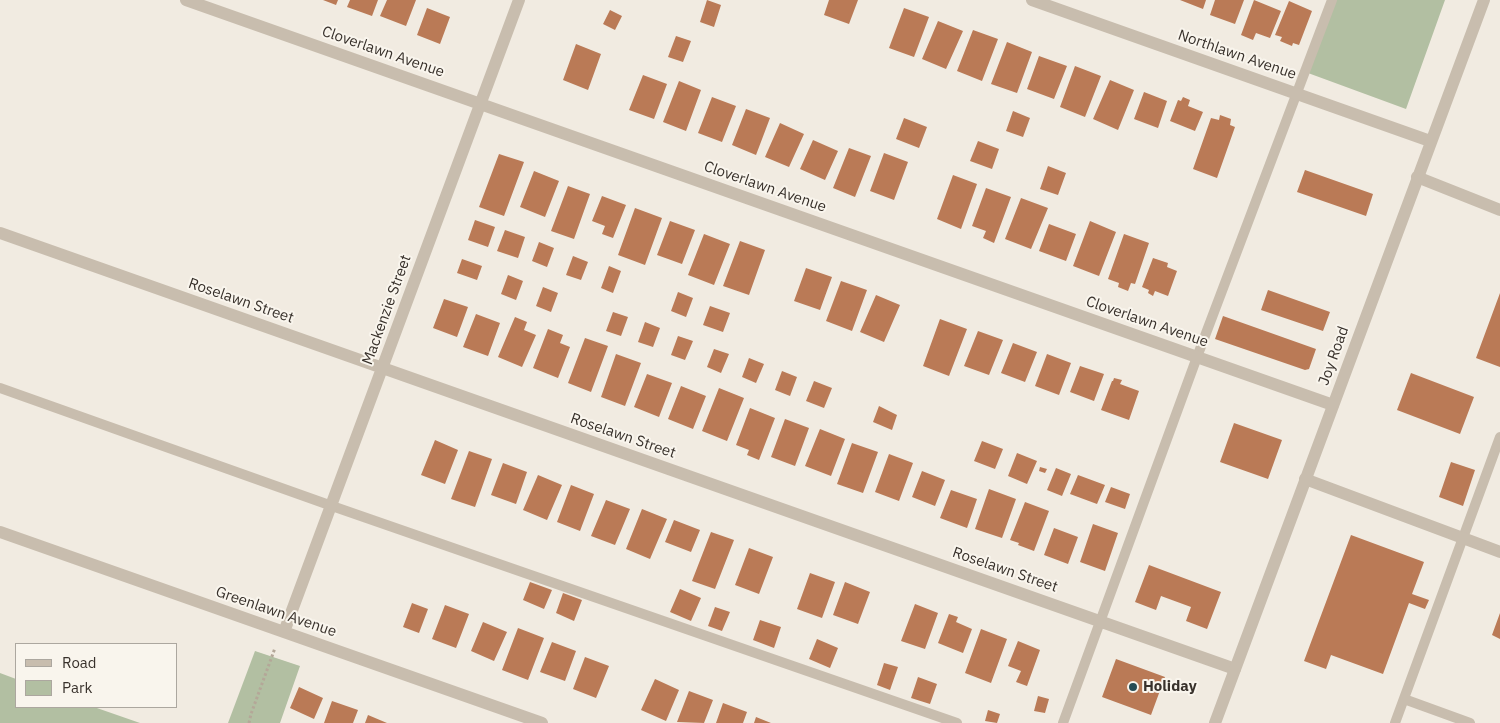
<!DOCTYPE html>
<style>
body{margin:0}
#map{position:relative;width:1500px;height:723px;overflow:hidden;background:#f1ebe1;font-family:"IBM Plex Sans",sans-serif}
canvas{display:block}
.legend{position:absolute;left:15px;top:643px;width:162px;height:65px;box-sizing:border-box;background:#f9f5ed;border:1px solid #aca79f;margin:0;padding:6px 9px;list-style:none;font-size:15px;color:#38312b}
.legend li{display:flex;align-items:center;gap:10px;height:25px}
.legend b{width:25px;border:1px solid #aca79f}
</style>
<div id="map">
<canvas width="1500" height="723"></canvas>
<ul class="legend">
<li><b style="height:6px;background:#c8bdae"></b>Road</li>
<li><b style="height:14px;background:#b2bfa2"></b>Park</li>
</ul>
</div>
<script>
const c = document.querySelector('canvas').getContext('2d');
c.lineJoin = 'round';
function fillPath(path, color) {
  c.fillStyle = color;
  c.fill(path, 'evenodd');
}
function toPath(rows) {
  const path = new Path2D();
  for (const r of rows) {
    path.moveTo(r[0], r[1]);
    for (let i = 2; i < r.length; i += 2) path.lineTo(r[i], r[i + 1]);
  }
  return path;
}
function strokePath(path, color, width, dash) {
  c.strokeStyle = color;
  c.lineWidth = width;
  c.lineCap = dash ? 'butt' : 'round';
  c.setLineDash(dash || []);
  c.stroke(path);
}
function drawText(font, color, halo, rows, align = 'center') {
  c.font = font + ' "IBM Plex Sans",sans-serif';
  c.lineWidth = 4;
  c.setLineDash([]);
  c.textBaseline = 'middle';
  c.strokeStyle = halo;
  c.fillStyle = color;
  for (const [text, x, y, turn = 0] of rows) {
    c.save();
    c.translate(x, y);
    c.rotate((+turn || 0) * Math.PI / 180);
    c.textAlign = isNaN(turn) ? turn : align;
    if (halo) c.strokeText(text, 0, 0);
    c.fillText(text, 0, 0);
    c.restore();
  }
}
fillPath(toPath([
 [1335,0,1445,0,1406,109,1308,73],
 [255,651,300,666,280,723,228,723],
 [0,673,16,679,16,707,94,707,140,723,0,723]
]), '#b2bfa2');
fillPath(toPath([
 [323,0,338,0,336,5],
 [350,0,378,0,372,16,347,7],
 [387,0,416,0,406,26,380,16],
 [707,0,721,5,714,27,700,22],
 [829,0,858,0,849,24,824,15],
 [1180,0,1206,0,1203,9],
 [1215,0,1244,0,1235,24,1210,15],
 [1254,0,1281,11,1270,38,1256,33,1253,40,1241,35],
 [1289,1,1312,11,1299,45,1293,43,1292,46,1280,41,1282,37,1275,35],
 [427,8,450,17,440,44,417,35],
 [904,8,929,17,914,57,889,48],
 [610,10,622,16,615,30,603,24],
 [938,21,963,31,946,69,922,59],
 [973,30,998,39,982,81,957,71],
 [676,36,691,41,683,62,668,57],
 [1007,42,1032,52,1017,93,991,84],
 [576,44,601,54,588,90,563,80],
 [1039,56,1067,66,1054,99,1027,89],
 [1075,66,1101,76,1085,117,1060,107],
 [643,75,667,84,654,119,629,110],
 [1110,80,1134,90,1118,130,1093,119],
 [679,81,701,90,686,131,663,122],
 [1144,92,1167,101,1158,128,1134,119],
 [712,97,736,106,722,142,698,133],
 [1183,97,1190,100,1188,106,1203,112,1195,131,1170,121,1178,100,1181,101],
 [746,109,770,118,756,155,732,145],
 [1013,111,1030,118,1023,137,1006,131],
 [1220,115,1231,119,1230,125,1235,127,1217,178,1193,169,1211,118,1219,120],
 [904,118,927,127,919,148,896,139],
 [780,123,804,134,789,167,765,157],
 [813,140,838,151,825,180,800,169],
 [978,141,999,149,992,169,970,161],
 [849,148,871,156,855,197,833,188],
 [884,153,908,162,894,200,870,191],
 [499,154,524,162,504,216,479,207],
 [1048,166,1066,173,1058,195,1040,189],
 [1305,170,1373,194,1366,216,1297,192],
 [534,171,559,181,545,217,520,207],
 [953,175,977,184,961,229,937,219],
 [568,186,590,194,574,239,551,231],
 [986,188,1011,197,994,243,983,238,986,231,972,226],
 [602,196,626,205,613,238,602,234,605,226,592,221],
 [1021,198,1048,208,1031,249,1005,239],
 [635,208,662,218,645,265,618,255],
 [475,220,495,227,488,247,468,240],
 [670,221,695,230,682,264,657,255],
 [1090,221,1116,232,1099,276,1073,266],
 [1049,224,1076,234,1066,261,1039,251],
 [505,230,525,237,518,258,497,251],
 [704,234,730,244,714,285,688,275],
 [1124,234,1149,243,1135,284,1131,283,1128,291,1118,287,1119,283,1108,279],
 [740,241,765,250,749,295,723,286],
 [539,242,554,248,547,267,532,261],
 [573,256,588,262,581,280,566,275],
 [1153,258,1168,263,1167,267,1177,271,1168,296,1155,291,1153,296,1148,293,1149,290,1142,287],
 [462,259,482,266,477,280,457,273],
 [609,266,621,271,613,293,601,288],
 [806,268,832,277,820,310,794,301],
 [508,275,523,281,516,300,501,294],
 [841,281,867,290,852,331,826,321],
 [543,287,558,293,551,312,536,306],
 [1268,290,1330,312,1323,331,1261,310],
 [678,292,693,298,686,317,671,311],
 [1500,293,1500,367,1476,358],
 [876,295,900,305,884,342,860,332],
 [444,299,468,307,457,337,433,328],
 [710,306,730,313,723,332,703,325],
 [613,312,628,317,621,336,606,331],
 [476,314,500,323,488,356,463,347],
 [1223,316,1316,349,1309,369,1305,370,1215,339],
 [515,317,527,322,524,330,536,335,522,367,498,357],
 [940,319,967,329,949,376,923,366],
 [645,322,660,328,653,347,638,342],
 [548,329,563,335,560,343,570,347,558,378,533,368],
 [978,331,1003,340,989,375,964,366],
 [678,336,693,341,685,360,671,355],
 [585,338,608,346,591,392,568,383],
 [1013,343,1037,352,1025,382,1001,373],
 [714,349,729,354,721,373,707,367],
 [616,354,641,363,625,406,601,397],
 [1047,354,1071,363,1059,395,1035,386],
 [749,358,764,364,756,383,742,377],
 [1080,366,1104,374,1094,401,1070,392],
 [782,371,797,377,790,396,775,390],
 [1411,373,1474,397,1460,434,1397,410],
 [647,374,672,383,659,417,634,407],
 [1114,378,1122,380,1120,384,1139,391,1129,420,1101,410,1112,381,1113,381],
 [814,381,832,388,824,408,806,401],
 [681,386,706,396,693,429,668,419],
 [719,388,744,398,727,441,702,431],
 [879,406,897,415,892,430,873,422],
 [750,408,775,418,759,460,747,455,749,450,736,445],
 [785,419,809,428,795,466,771,457],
 [1234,423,1282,440,1268,479,1220,462],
 [820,429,845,439,831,476,805,466],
 [435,440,458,450,445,484,421,475],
 [982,441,1003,449,995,469,974,461],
 [852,443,878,452,863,493,837,484],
 [469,451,492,459,475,507,451,499],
 [1017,453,1037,461,1027,484,1008,476],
 [889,454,913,463,899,501,875,492],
 [1451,462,1475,470,1463,506,1439,497],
 [503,463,527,472,516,504,491,495],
 [1040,467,1047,469,1045,473,1039,471],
 [1056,468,1071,474,1062,496,1047,490],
 [922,471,945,480,935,506,912,497],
 [538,475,562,485,547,520,523,510],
 [1078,475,1105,485,1097,504,1070,494],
 [571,485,594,494,580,531,557,522],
 [1111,487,1130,494,1125,509,1105,502],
 [989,489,1016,499,1002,538,975,529],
 [951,490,977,499,967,528,940,518],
 [606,500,630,509,615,545,591,536],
 [1025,502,1049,511,1034,551,1018,545,1019,543,1010,540],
 [642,509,667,519,650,559,626,549],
 [674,520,700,530,691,552,665,542],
 [1093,524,1118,533,1105,571,1080,562],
 [1054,528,1078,537,1068,564,1044,555],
 [711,532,734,540,715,589,692,581],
 [1351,535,1424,562,1412,594,1429,600,1425,609,1409,603,1383,674,1331,655,1326,669,1304,661],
 [749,548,773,557,759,594,735,585],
 [1149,565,1221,592,1207,629,1186,621,1191,607,1161,596,1156,610,1135,602],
 [810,573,835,582,822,618,797,609],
 [530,582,552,590,544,609,523,600],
 [845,582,870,592,858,624,833,615],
 [680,589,701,598,691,621,670,612],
 [563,593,582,600,574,621,556,613],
 [412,603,428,609,419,633,403,627],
 [915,604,938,613,925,649,901,641],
 [445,605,469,614,456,648,432,639],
 [715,607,730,612,722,631,708,626],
 [1500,613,1500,639,1492,635],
 [949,614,958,617,956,622,972,629,963,653,938,643],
 [760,620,781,627,774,648,753,640],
 [483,622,507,632,494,661,471,651],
 [518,628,544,638,528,680,502,670],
 [981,629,1007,639,991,683,965,673],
 [817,639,838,648,830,668,809,659],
 [1018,641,1040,650,1027,686,1016,682,1021,671,1008,666],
 [552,642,576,651,565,681,540,672],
 [585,657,609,666,596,698,573,689],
 [1116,659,1165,677,1151,715,1102,697],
 [884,663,898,667,890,690,877,685],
 [918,677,937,684,930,704,911,698],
 [655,679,679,690,666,721,641,710],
 [299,687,323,698,314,719,290,708],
 [689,691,713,700,704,723,677,722],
 [1038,696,1049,699,1045,713,1034,711],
 [332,701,358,710,353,723,324,723],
 [723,703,747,712,743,723,716,723],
 [988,710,1000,714,997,723,985,721],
 [368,715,387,723,365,723],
 [756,717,771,723,754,723]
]), '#ba7a56');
strokePath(toPath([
 [249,723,251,714,275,648]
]), '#b4a798', 3, [2.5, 2.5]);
strokePath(toPath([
 [0,388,332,506,957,723],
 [1404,699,1470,723],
 [1063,723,1197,357,1332,0],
 [1395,723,1500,437]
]), '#c8bdae', 10);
strokePath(toPath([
 [186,0,1333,405],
 [1032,0,1430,141],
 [1417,177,1500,210],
 [0,233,1235,669],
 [1305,479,1500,552],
 [0,532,542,723],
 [284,632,519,0]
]), '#c8bdae', 12);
strokePath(toPath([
 [1215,723,1484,0]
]), '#c8bdae', 12);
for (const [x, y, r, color] of [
 [1133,687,5,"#254c55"]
]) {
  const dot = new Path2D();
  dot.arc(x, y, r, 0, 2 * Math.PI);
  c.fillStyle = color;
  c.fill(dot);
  strokePath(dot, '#f9f5ed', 2);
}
drawText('15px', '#38312b', '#f9f5ed', [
 ["Cloverlawn Avenue",383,52,19],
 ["Northlawn Avenue",1237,55,19],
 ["Cloverlawn Avenue",765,187,19],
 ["Roselawn Street",241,301,19],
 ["Mackenzie Street",387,310,-70],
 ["Cloverlawn Avenue",1147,322,19],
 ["Joy Road",1334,356,-70],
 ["Roselawn Street",623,436,19],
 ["Roselawn Street",1005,570,19],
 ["Greenlawn Avenue",276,612,19]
]);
drawText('bold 15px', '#38312b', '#f9f5ed', [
 ["Holiday",1143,687]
], 'left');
</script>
